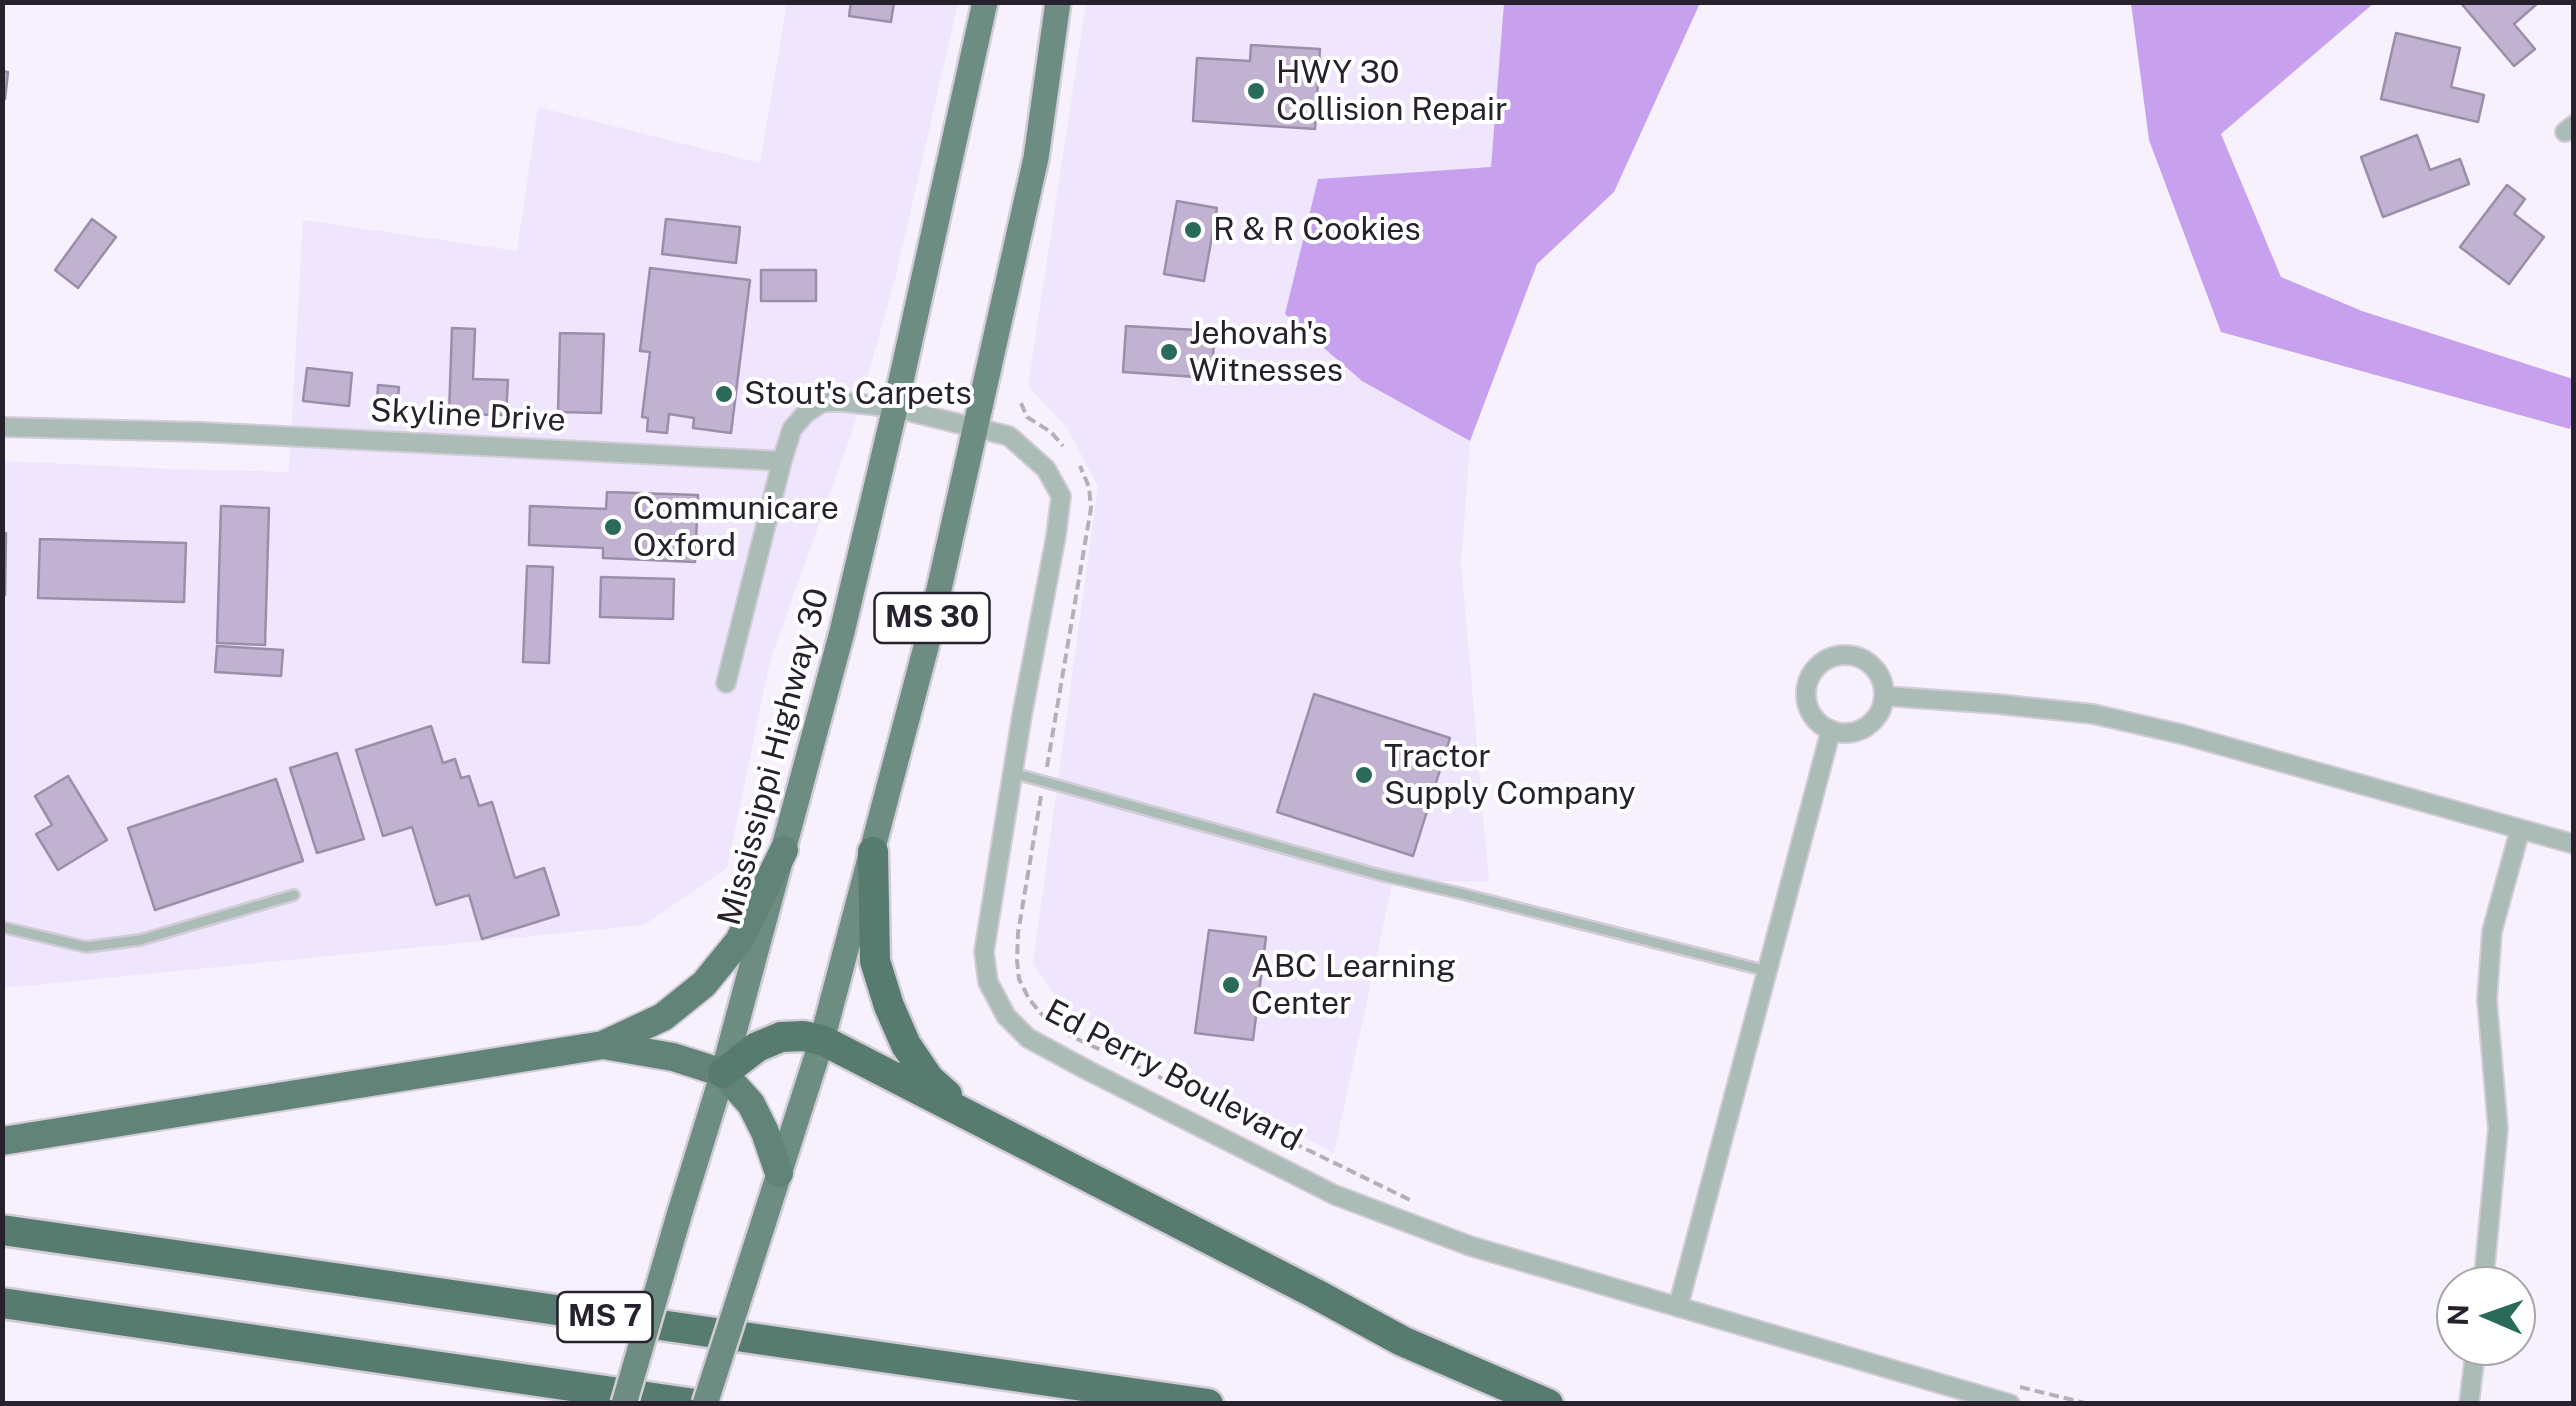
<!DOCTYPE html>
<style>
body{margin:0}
#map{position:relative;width:2576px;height:1406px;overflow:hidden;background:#f6f1fd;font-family:"Public Sans",sans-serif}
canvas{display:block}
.frame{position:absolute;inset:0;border:5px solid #26212c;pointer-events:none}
.north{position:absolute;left:2436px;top:1266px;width:100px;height:100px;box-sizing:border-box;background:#fff;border:2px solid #a8a6ab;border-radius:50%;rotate:272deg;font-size:28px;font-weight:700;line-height:40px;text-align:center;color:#26212c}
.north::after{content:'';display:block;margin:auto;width:35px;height:45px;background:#296a59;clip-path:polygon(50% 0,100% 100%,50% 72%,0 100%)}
</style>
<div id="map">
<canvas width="2576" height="1406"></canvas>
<div class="frame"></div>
<div class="north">N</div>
</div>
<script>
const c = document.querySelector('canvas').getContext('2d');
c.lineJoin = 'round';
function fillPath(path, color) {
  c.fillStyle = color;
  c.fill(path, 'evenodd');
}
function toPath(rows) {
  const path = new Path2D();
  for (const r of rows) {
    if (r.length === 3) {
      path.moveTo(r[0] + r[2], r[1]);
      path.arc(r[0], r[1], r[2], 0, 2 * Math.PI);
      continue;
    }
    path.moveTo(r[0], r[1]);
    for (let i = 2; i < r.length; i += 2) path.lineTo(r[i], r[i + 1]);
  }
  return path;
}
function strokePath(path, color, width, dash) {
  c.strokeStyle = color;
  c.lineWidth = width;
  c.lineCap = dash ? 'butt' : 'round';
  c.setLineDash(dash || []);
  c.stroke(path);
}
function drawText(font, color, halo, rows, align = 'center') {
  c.font = font + ' "Public Sans",sans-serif';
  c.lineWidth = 8;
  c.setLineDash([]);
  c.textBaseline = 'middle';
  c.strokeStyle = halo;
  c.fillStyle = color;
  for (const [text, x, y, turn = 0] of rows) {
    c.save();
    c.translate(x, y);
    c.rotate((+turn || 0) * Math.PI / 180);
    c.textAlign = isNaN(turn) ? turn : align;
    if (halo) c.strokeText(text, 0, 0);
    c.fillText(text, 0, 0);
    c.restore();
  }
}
fillPath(toPath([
 [787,3,958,3,896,275,853,429,770,661,727,868,644,925,3,988,3,461,172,469,289,472,303,220,517,251,538,107,760,163],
 [1086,3,1504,3,1461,563,1489,882,1393,880,1334,1153,1064,1008,1033,964,1098,486,1067,428,1028,386]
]), '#efe5fc');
fillPath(toPath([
 [1504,3,1700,3,1614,192,1537,264,1470,441,1362,381,1285,314,1318,179,1491,167],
 [2131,3,2374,3,2221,134,2281,277,2362,311,2573,379,2573,416,2570,429,2221,332,2149,140]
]), '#c7a1ee');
const building = toPath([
 [851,2,894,2,891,22,849,16,851,2],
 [2460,2,2539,2,2514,24,2535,49,2514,66,2460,2],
 [2396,33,2460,48,2451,87,2484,95,2478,122,2381,99,2396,33],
 [1251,45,1320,49,1315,129,1193,121,1197,58,1250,61,1251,45],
 [2,71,8,72,5,99,2,99,2,71],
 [2417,135,2430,170,2460,159,2469,184,2383,217,2361,157,2417,135],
 [2507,185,2525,199,2514,214,2544,237,2509,284,2460,247,2507,185],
 [1177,201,1217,208,1204,281,1164,274,1177,201],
 [92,219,116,237,78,288,55,270,92,219],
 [666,219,740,227,736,263,662,254,666,219],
 [650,268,750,280,731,433,693,428,694,418,669,414,667,433,647,431,648,418,642,417,650,352,640,351,650,268],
 [761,270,816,270,816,301,761,301,761,270],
 [1126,326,1215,331,1211,378,1123,372,1126,326],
 [452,328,475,329,473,379,508,380,506,415,449,414,452,328],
 [560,333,604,334,601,413,558,412,560,333],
 [307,368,352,373,349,406,303,401,307,368],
 [378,385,399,387,397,407,377,406,378,385],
 [607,492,698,495,695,562,603,558,603,548,529,545,530,506,606,509,607,492],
 [221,506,269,508,265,645,217,643,221,506],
 [2,533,6,533,5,595,2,595,2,533],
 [40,539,186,543,184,602,38,598,40,539],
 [527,566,553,567,549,663,523,662,527,566],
 [601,577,674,579,673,619,600,617,601,577],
 [217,646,283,650,281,676,215,672,217,646],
 [1314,694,1450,738,1413,856,1277,812,1314,694],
 [431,726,443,763,455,759,461,778,469,776,479,806,492,802,515,878,544,868,559,915,482,939,469,895,436,905,412,827,383,836,356,750,431,726],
 [337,753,364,839,317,853,290,768,337,753],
 [68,776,107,840,58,870,36,834,52,825,35,796,68,776],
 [276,779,303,861,155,910,128,828,276,779],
 [1209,930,1266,937,1253,1040,1195,1033,1209,930]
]);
fillPath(building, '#c0b2d0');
strokePath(building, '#9b8eab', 2.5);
const service = toPath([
 [1013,773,1380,875,1459,893,1767,971],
 [2,927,86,947,140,940,294,895]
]);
const minor = toPath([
 [2565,132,2574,125],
 [2,427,201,432,782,461,792,429,806,413,823,402,845,402,895,408,1009,436,1046,469,1061,496,1056,536,1022,715,984,952,988,982,1006,1016,1028,1038,1089,1071,1335,1195,1470,1246,2010,1404],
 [1845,694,39],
 [726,683,782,461],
 [1884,696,1997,704,2093,714,2181,734,2574,844],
 [2483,1286,2498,1129,2487,1000,2492,931,2520,830],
 [1678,1307,1831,730],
 [2469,1404,2476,1346]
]);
const primary = toPath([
 [680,1212,723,1073,842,632,895,408,985,2],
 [763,1224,822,1040,926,647,1036,158,1058,2]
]);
const trunk = toPath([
 [605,1044,663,1017,704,984,739,941,784,850],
 [2,1141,603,1045,673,1057,723,1073,751,1104,765,1132,779,1173]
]);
const motorway = toPath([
 [873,852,875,961,889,1006,906,1045,929,1079,947,1095],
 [723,1073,757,1047,781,1037,803,1036,822,1040,1314,1293,1402,1341,1548,1404],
 [2,1230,1208,1404],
 [2,1303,695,1404]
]);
strokePath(service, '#d1ccd7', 14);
strokePath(minor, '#d1ccd7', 22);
strokePath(primary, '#d1ccd7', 30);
strokePath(trunk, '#d1ccd7', 32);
strokePath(motorway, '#d1ccd7', 35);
strokePath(toPath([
 [1021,403,1027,417,1051,432,1063,446],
 [1047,767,1091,508,1089,487,1080,466],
 [1041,796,1018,933,1017,961,1019,979,1029,999,1044,1017,1073,1037,1155,1075,1410,1200],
 [2020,1387,2089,1404]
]), '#b4afbb', 4, [10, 5]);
strokePath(service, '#abbbb6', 9);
strokePath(minor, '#abbbb6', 18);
strokePath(primary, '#6d8c82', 25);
strokePath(trunk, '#628478', 28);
strokePath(motorway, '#577b6f', 30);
const primaryBridge = toPath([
 [624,1404,680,1212],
 [705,1404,763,1224]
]);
strokePath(primaryBridge, '#d1ccd7', 30, []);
strokePath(primaryBridge, '#6d8c82', 25);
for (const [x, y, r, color] of [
 [1256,91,10,"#296a59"],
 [1193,230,10,"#296a59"],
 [1169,352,10,"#296a59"],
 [724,394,10,"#296a59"],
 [613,527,10,"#296a59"],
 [1364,775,10,"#296a59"],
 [1231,985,10,"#296a59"]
]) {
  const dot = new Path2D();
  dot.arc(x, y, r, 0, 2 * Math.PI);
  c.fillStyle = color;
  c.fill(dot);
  strokePath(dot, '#fff', 4);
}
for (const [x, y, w] of [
 [932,618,115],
 [605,1317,95]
]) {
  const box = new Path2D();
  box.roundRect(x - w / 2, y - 25, w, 50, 8);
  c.fillStyle = '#fff';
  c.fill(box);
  strokePath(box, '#26212c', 2.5);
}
drawText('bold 30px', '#26212c', null, [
 ["MS 30",932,618],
 ["MS 7",605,1317]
]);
drawText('32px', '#26212c', '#fff', [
 ["HWY 30",1276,73],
 ["Collision Repair",1276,110],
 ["R & R Cookies",1213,230],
 ["Jehovah's",1189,334],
 ["Witnesses",1189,371],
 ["Stout's Carpets",744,394],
 ["Communicare",633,509],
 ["Oxford",633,546],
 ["Tractor",1384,757],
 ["Supply Company",1384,794],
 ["ABC Learning",1251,967],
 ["Center",1251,1004]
], 'left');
drawText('32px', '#26212c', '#fff', [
 ["Skyline Drive",468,416,3],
 ["Mississippi Highway 30",774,757,-75],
 ["Ed Perry Boulevard",1173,1076,28]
]);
</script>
